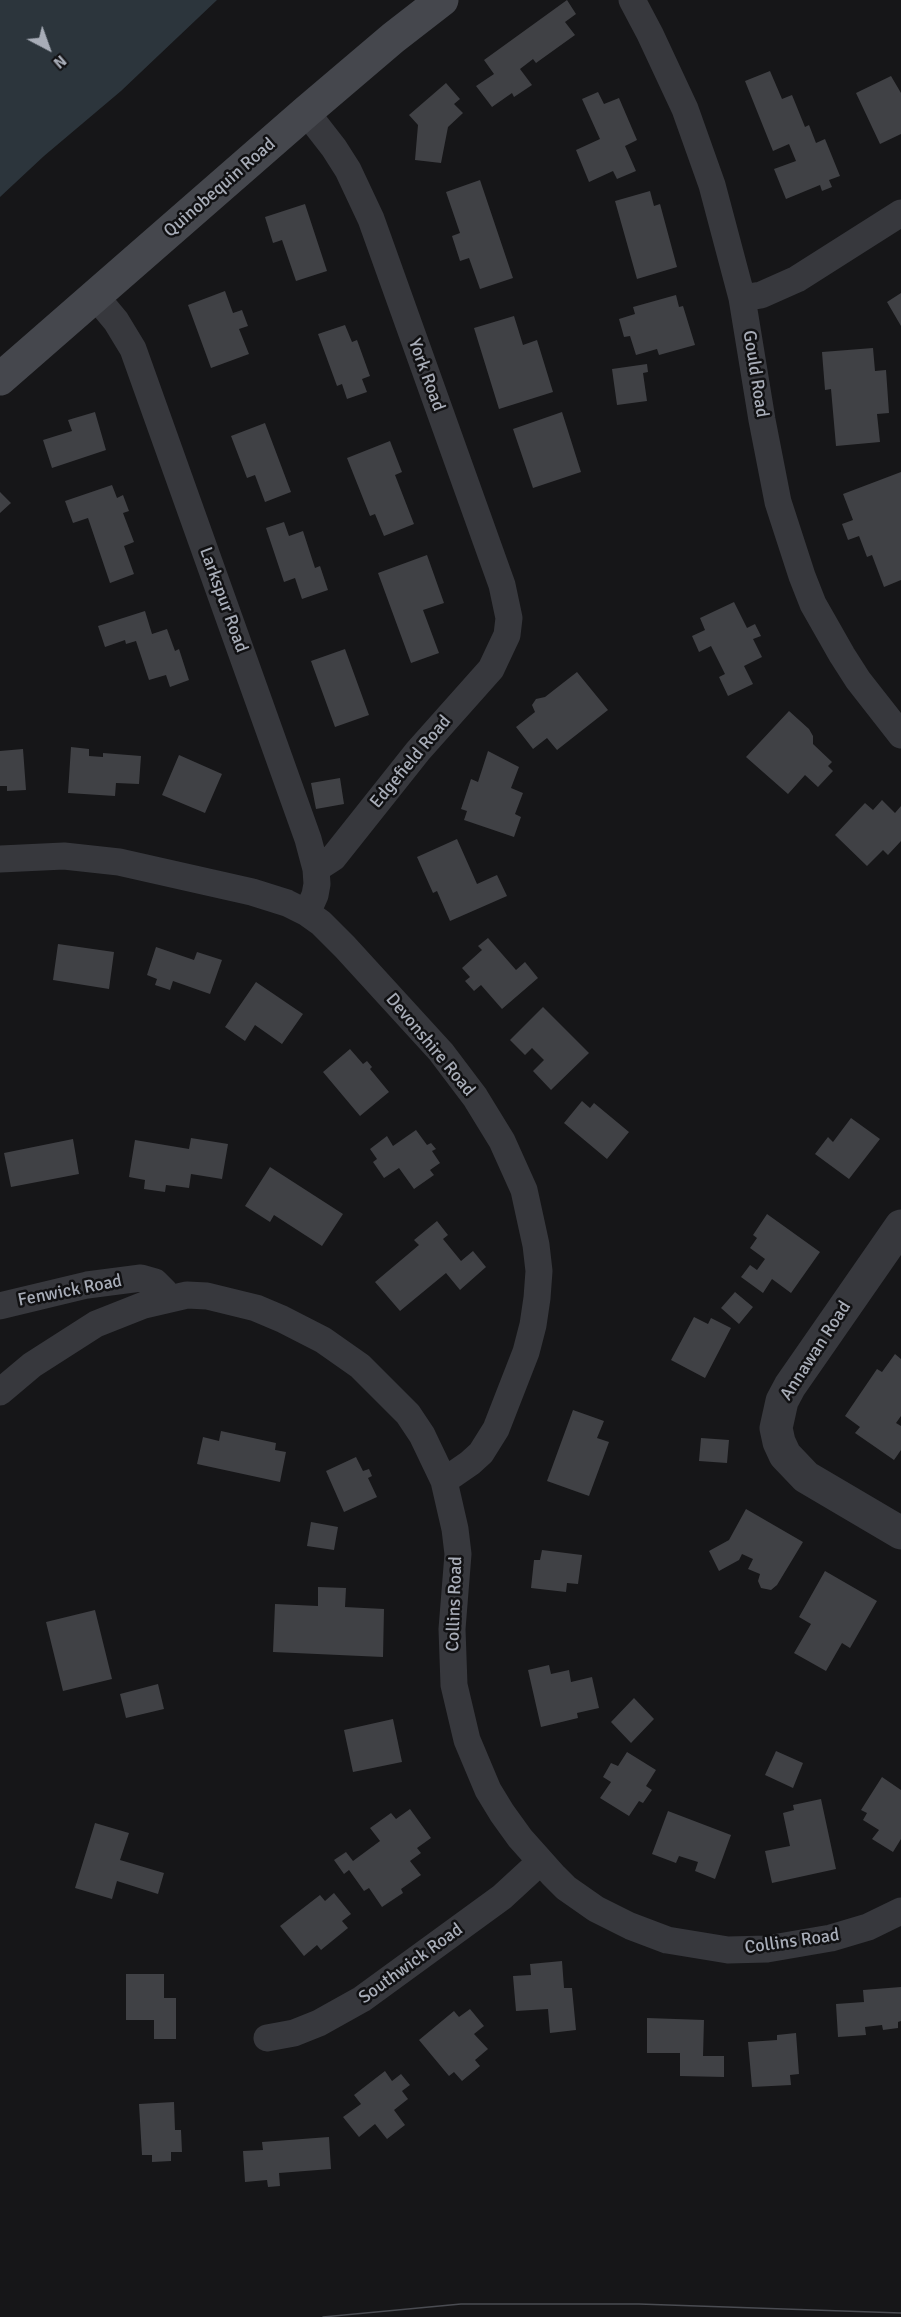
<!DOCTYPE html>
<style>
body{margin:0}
#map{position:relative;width:901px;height:2317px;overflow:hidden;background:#161618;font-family:Signika,sans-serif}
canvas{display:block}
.north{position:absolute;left:18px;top:18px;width:60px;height:60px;-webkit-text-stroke:4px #111113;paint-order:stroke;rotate:139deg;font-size:16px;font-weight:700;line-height:24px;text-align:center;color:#a8adb8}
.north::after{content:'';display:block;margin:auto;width:21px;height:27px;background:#a8adb8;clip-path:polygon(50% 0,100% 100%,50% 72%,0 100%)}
</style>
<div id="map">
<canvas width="901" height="2317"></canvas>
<div class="north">N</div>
</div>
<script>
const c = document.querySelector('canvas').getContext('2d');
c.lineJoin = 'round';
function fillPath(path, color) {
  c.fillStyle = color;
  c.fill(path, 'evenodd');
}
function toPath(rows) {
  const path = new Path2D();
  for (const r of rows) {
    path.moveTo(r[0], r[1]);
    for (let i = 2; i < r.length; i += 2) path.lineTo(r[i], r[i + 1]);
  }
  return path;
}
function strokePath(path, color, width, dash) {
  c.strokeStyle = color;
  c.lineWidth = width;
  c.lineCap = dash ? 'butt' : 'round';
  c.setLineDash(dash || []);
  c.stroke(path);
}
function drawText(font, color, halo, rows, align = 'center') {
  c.font = font + ' Signika,sans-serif';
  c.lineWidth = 5;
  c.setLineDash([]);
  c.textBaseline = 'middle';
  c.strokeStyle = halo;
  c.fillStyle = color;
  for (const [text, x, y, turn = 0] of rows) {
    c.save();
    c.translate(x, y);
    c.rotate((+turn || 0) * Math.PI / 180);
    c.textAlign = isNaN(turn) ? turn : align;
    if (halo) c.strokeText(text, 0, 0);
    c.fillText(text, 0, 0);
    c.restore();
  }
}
fillPath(toPath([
 [0,0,217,0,121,91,44,156,0,197]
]), '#2c353c');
fillPath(toPath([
 [567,0,576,14,565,22,575,35,536,63,533,59,520,69,532,85,514,97,512,93,492,107,476,86,494,74,484,60],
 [770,71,782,99,792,95,805,127,809,125,816,143,825,139,840,176,829,180,832,187,822,191,820,185,786,199,774,169,796,161,789,144,773,151,745,81],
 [891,76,901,93,901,134,880,144,856,93],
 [446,83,460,99,454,104,463,113,448,127,441,163,415,160,418,125,409,115],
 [598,92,604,104,619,98,637,140,625,146,636,171,617,179,613,171,589,182,576,150,600,139,582,99],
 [480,180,513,278,480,289,469,258,460,261,452,236,460,233,446,192],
 [650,191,654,206,660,204,677,267,637,279,615,201],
 [305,204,327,271,296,281,282,240,273,243,265,217],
 [225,291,233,313,242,310,248,326,239,329,249,354,211,368,188,305],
 [901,293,901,326,887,302],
 [676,295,679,307,683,306,695,345,659,355,657,349,636,355,630,336,624,337,619,319,635,314,633,307],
 [514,316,523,345,537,340,553,392,499,409,474,328],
 [345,325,352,342,357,340,370,376,362,379,367,392,347,399,342,384,337,386,318,334],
 [873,348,875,371,886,370,889,413,877,414,880,442,836,446,831,389,825,390,822,352],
 [647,364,648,372,643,373,647,401,617,405,612,369],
 [95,412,106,450,52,468,43,440,72,431,68,420],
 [562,412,581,472,533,488,513,429],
 [265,423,291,492,265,502,255,475,247,478,231,436],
 [390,441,402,472,395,475,414,524,384,536,375,514,370,516,347,458],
 [901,472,901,580,884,587,872,555,867,557,859,536,848,540,842,524,853,520,843,494],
 [112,485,117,498,123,495,129,511,123,513,134,542,124,546,134,574,110,583,88,518,73,523,65,501],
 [0,492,11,503,0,513],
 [284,522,289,536,303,531,315,568,320,566,328,590,302,599,295,578,284,582,266,528],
 [427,555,444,603,423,610,439,653,411,663,378,573],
 [734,602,747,628,755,624,761,636,753,639,762,657,744,666,753,684,728,696,719,677,725,674,711,646,699,652,692,636,705,630,700,618],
 [145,611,152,634,167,629,175,651,179,649,189,680,170,687,166,675,149,680,136,641,126,644,125,640,105,647,98,626],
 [345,649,369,715,335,727,311,661],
 [577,672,608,710,557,750,547,738,533,749,516,727,535,712,532,705,536,699,545,697],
 [789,711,809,729,813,736,813,744,832,762,828,766,833,771,818,787,805,775,788,794,746,757],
 [71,747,89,749,89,756,103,757,103,753,141,756,139,784,116,783,115,796,68,793],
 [23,749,26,790,7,791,7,786,0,786,0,751],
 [488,751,519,767,511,788,523,793,515,814,521,817,514,837,464,820,467,811,461,809,471,779,478,782],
 [179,755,222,774,205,813,162,795],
 [340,778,344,804,316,809,311,783],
 [882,800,895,813,901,806,901,841,888,855,883,850,867,866,835,835,865,803,873,810],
 [457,839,477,884,497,875,507,896,450,921,437,891,433,893,417,857],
 [488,938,516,970,525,962,538,978,502,1009,481,985,474,991,465,981,470,977,462,968,482,950,478,946],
 [58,944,114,952,109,989,53,980],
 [156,947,194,960,197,952,222,960,210,994,173,981,170,990,155,985,157,979,147,975],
 [256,982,303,1014,282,1044,255,1025,245,1041,225,1027],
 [543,1007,589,1053,551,1090,533,1071,544,1060,532,1048,525,1055,510,1040],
 [350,1049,363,1064,367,1061,372,1067,370,1069,389,1092,360,1116,323,1072],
 [582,1101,590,1108,594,1103,629,1132,607,1159,564,1123],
 [851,1118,880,1139,849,1179,815,1154,828,1137,833,1142],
 [416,1130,427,1145,431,1143,436,1149,432,1151,440,1163,430,1170,434,1175,414,1189,399,1168,384,1178,373,1162,377,1159,370,1149,387,1136,393,1146],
 [191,1138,228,1144,222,1179,191,1174,189,1188,166,1185,165,1192,144,1189,145,1180,129,1177,135,1140,189,1149],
 [73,1139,79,1174,11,1187,4,1153],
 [270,1167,343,1214,322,1246,274,1215,270,1222,245,1206],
 [767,1214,820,1252,791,1293,772,1279,763,1293,741,1277,750,1265,757,1270,765,1259,750,1248,757,1238,753,1235],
 [437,1221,448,1235,443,1239,461,1261,473,1251,486,1267,460,1290,446,1273,400,1311,375,1282,419,1245,414,1240],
 [735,1292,753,1307,739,1324,721,1308],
 [694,1317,708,1324,711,1318,731,1328,705,1378,671,1360],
 [895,1354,901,1359,901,1416,896,1423,901,1426,901,1450,894,1460,855,1433,860,1427,845,1416,877,1369,882,1372],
 [573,1410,604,1421,597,1438,609,1442,589,1496,547,1481],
 [221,1431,276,1443,275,1450,286,1452,280,1482,197,1464,203,1437,219,1441],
 [701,1438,729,1440,727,1463,699,1461],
 [356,1457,363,1471,369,1469,372,1476,368,1478,377,1497,344,1512,326,1471],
 [746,1509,803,1542,777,1585,771,1590,761,1588,758,1581,760,1574,748,1569,753,1559,742,1554,739,1560,719,1571,709,1551,729,1540],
 [311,1522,338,1527,334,1550,307,1546],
 [542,1550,582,1555,578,1584,567,1583,566,1592,531,1588,534,1560,540,1560],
 [825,1571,877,1601,850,1648,842,1643,826,1671,794,1653,811,1624,799,1617],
 [318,1587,346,1588,345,1607,384,1609,383,1657,273,1652,275,1604,318,1606],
 [95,1610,112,1679,63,1691,46,1622],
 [549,1665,551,1674,569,1670,571,1682,592,1677,599,1708,577,1713,578,1718,541,1727,528,1670],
 [158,1684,164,1709,126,1718,120,1694],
 [634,1698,654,1719,631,1743,611,1722],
 [393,1719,402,1762,353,1772,344,1730],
 [776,1751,803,1763,793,1788,765,1775],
 [627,1752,656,1770,646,1786,652,1790,643,1803,639,1801,629,1816,600,1798,611,1782,603,1777,611,1763,618,1766],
 [882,1777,901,1790,901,1839,893,1852,872,1839,879,1830,863,1820,867,1813,861,1810],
 [821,1799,836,1869,772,1883,765,1851,790,1846,783,1813,794,1810,793,1805],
 [410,1809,431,1838,417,1848,421,1853,410,1861,421,1875,401,1889,403,1893,382,1907,369,1888,364,1891,349,1870,344,1874,334,1860,346,1852,353,1861,380,1841,370,1828,391,1813,396,1819],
 [668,1811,731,1835,715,1879,695,1871,698,1862,679,1856,676,1863,652,1854],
 [95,1823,129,1833,120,1860,164,1873,158,1894,117,1881,112,1899,75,1888],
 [334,1893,351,1914,342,1921,348,1928,321,1950,317,1945,304,1956,280,1926,320,1895,325,1901],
 [562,1961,564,1988,572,1988,576,2030,550,2033,548,2009,516,2011,513,1976,531,1975,530,1964],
 [126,1974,164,1974,164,1998,176,1998,176,2039,154,2039,154,2020,126,2020],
 [901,1987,901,2021,898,2022,898,2028,883,2030,882,2025,865,2027,866,2035,838,2037,836,2004,864,2002,863,1990],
 [470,2009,484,2026,474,2034,488,2049,475,2060,480,2066,462,2081,454,2072,449,2076,419,2040,454,2011,459,2017],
 [647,2018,704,2020,703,2056,724,2056,724,2077,680,2076,680,2053,647,2053],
 [796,2033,799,2074,790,2075,791,2085,752,2087,748,2042,777,2040,777,2035],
 [385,2071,392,2081,401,2074,410,2085,402,2091,408,2099,394,2110,405,2125,387,2139,375,2124,359,2137,343,2117,361,2104,354,2095],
 [174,2102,175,2130,181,2130,182,2152,171,2152,171,2161,152,2162,152,2155,142,2155,139,2104],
 [329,2137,331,2169,279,2173,280,2186,268,2187,267,2180,245,2182,243,2151,263,2150,262,2142]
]), '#404145');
strokePath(toPath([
 [632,0,650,34,685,109,712,185,742,298,762,420,778,502,802,576,813,604,842,655,858,680,901,735],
 [306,112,334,148,348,170,371,219,502,585,509,618,507,635,491,669,418,751,333,858,316,869],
 [96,297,116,321,133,349,308,839,316,869,317,884,315,895,307,913],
 [742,298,761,295,797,279,901,213],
 [0,859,64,856,119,862,252,892,287,903,307,913,321,923,345,947,441,1052,475,1097,502,1141,524,1190,536,1245,539,1271,537,1298,533,1325,526,1352,496,1429,481,1453,470,1463,444,1481],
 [0,1306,87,1285,141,1278,155,1282,165,1292,167,1298],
 [0,1392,32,1365,96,1324,144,1305,187,1295,207,1296,256,1308,282,1319,323,1340,360,1366,408,1414,422,1435,444,1481,455,1529,458,1554,452,1629,454,1685,467,1740,488,1790,502,1813,520,1838,553,1875,566,1888,596,1909,630,1926,667,1940,728,1950,767,1949,831,1938,868,1927,901,1911],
 [267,2038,294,2033,319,2023,362,1999,502,1897,540,1862]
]), '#37383d', 27);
strokePath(toPath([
 [901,1226,790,1386,782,1401,776,1428,779,1442,785,1455,806,1477,901,1533]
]), '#37383d', 33);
strokePath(toPath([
 [0,379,306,112,393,38,442,0]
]), '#45474d', 33);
strokePath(toPath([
 [323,2317,461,2304,639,2304,901,2313]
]), '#4a4c52', 1.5);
drawText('18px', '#a8adb8', '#111113', [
 ["Quinobequin Road",220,188,-41],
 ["Gould Road",755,374,81],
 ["York Road",426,375,70],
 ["Larkspur Road",223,600,70],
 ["Edgefield Road",411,762,-50],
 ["Devonshire Road",430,1045,50],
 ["Fenwick Road",70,1291,-11],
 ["Annawan Road",816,1351,-57],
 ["Collins Road",455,1604,-88],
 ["Collins Road",792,1942,-8],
 ["Southwick Road",411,1964,-36]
]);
</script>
